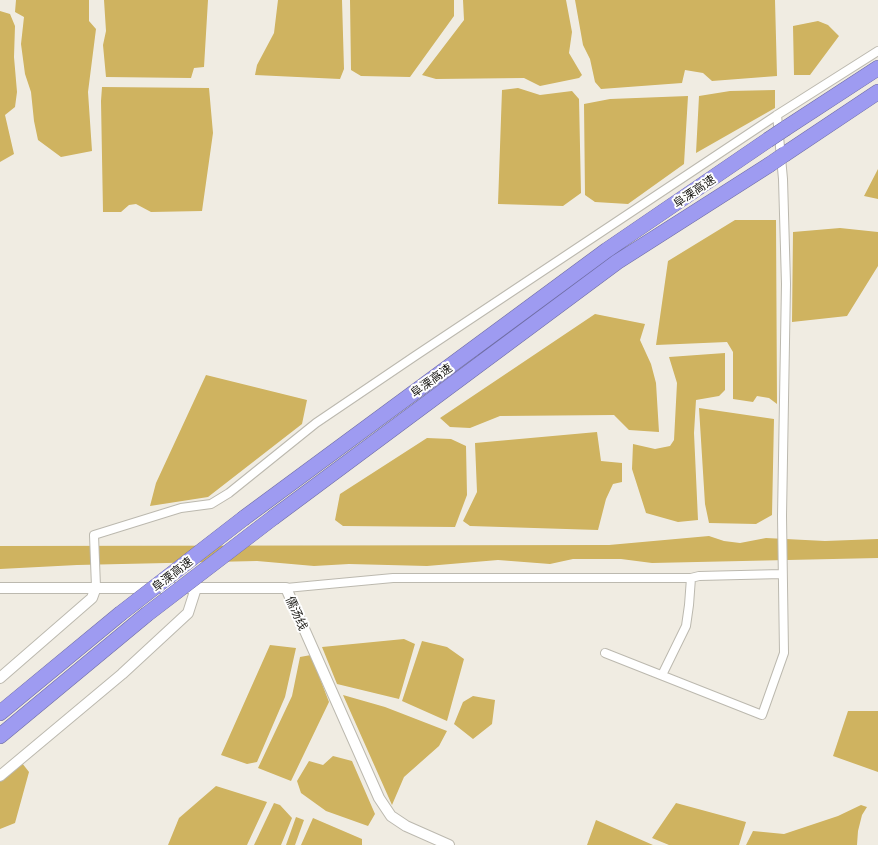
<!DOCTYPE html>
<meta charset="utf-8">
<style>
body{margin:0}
canvas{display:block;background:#f0ece2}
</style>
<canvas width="878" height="845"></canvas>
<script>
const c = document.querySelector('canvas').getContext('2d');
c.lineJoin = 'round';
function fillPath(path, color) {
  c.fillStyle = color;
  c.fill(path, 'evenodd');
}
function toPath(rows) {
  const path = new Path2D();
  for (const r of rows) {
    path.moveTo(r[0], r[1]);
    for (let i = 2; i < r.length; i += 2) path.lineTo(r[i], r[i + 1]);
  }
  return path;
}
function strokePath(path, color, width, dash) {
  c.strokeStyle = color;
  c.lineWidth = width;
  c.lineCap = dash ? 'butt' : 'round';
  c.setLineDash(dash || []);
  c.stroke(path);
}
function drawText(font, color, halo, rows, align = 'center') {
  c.font = font + ' Georgia,"Noto Sans SC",serif';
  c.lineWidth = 4;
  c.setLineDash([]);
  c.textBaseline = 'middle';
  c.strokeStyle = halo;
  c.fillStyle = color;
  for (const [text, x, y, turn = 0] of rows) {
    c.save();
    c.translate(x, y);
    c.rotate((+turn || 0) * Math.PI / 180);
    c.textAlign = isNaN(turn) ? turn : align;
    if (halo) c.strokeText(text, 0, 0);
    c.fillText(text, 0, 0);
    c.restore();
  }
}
fillPath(toPath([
 [16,0,89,0,89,21,96,29,88,92,92,151,61,157,38,140,34,121,31,92,25,74,21,44,24,17,15,12],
 [104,0,208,0,204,67,194,68,191,78,106,77,103,45,106,31],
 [278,0,342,0,344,69,340,79,255,75,257,65,274,33],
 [350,0,454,0,454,16,410,77,361,76,351,70],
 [463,0,566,0,572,32,569,53,582,75,579,78,540,86,524,78,436,79,422,75,464,20],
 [575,0,775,0,777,76,712,81,703,73,685,70,682,83,601,89,595,82,590,59,583,45],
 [0,11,10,14,15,26,14,57,17,92,15,107,5,115,14,154,0,162],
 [818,21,828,25,839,36,810,75,794,75,793,26],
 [102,87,209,88,213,133,202,211,151,212,136,204,129,205,121,212,103,212,101,101],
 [518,88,540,95,572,91,579,99,581,193,563,206,498,204,502,90],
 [775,90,775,108,696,153,699,96,730,91],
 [688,96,684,164,628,204,595,202,585,195,584,104,610,99],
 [878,169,878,199,864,196],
 [735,220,776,220,777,404,769,398,757,396,753,402,733,399,733,352,727,342,656,345,668,261],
 [840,228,878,232,878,266,847,316,792,322,793,232],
 [595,314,645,324,640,340,651,364,656,383,659,432,629,430,614,415,500,416,470,428,450,427,440,418],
 [725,353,725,390,719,396,696,400,694,433,698,520,678,522,646,513,632,469,633,444,655,449,670,446,674,440,677,383,669,357],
 [206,375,307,400,302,424,208,497,150,506,156,483],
 [699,408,774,419,772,515,756,524,709,523,705,504],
 [597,432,601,461,622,463,622,482,613,484,606,499,598,530,470,526,463,521,477,492,475,443],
 [427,438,451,439,466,446,467,495,455,527,343,526,335,520,340,494],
 [709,536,724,541,740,543,766,538,825,541,878,539,878,558,652,563,621,559,573,559,550,564,498,560,427,566,349,564,314,566,257,561,77,565,0,569,0,546,609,545],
 [404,639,415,644,399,699,337,684,322,647],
 [422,641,447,647,464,659,447,721,402,701],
 [270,645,296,648,285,697,257,762,247,764,221,755],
 [311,655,329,702,291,781,258,768,292,696,300,657],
 [343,695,385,707,447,731,439,746,404,777,392,805],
 [473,696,495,700,492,724,473,739,454,724,463,702],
 [848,711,878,711,878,772,833,756],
 [333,756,352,761,375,814,368,826,326,811,301,793,297,781,309,761,323,765],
 [22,763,29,772,15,823,0,829,0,781],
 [216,786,267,802,247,845,168,845,179,818],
 [274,803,280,805,292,818,281,845,254,845],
 [676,803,746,822,739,845,669,845,652,838],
 [861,805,867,807,862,815,858,831,857,845,746,845,753,831,784,834,838,816],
 [296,817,304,820,295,845,286,845],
 [313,818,362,839,362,845,301,845],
 [596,820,653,845,587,845]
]), '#cfb360');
const minor = toPath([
 [96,587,94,535,181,508,211,504,229,493,316,423,415,356,777,115,878,51],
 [286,588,393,578,691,578,699,576,782,574],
 [605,653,762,715,784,653,782,516,786,284,783,179,777,115],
 [662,675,686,626,689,605,691,578]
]);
const tertiary = toPath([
 [0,588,286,588,379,798,391,816,406,826,449,845],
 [0,678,92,598,96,587],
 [0,776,122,674,188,613,196,588]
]);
const motorway = toPath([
 [786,128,878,68],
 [785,154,878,92],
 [274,517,617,262,769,165],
 [244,518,607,250,768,140],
 [0,713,120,614],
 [0,736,146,615]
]);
strokePath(minor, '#bcb9af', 10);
strokePath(tertiary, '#bcb9af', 12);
strokePath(motorway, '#706ea5', 16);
strokePath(minor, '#fff', 8);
strokePath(tertiary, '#fff', 10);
strokePath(motorway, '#9e9bf1', 15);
const motorwayBridge = toPath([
 [768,140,786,128],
 [769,165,785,154],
 [120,614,244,518],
 [146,615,274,517]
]);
strokePath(motorwayBridge, '#706ea5', 16, []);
strokePath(motorwayBridge, '#9e9bf1', 15);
drawText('12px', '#1c1b17', '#fff', [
 ["阜溧高速",694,191,-34],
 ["阜溧高速",431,380,-36],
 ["阜溧高速",172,574,-38],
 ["儒汤线",297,613,66]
]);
</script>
